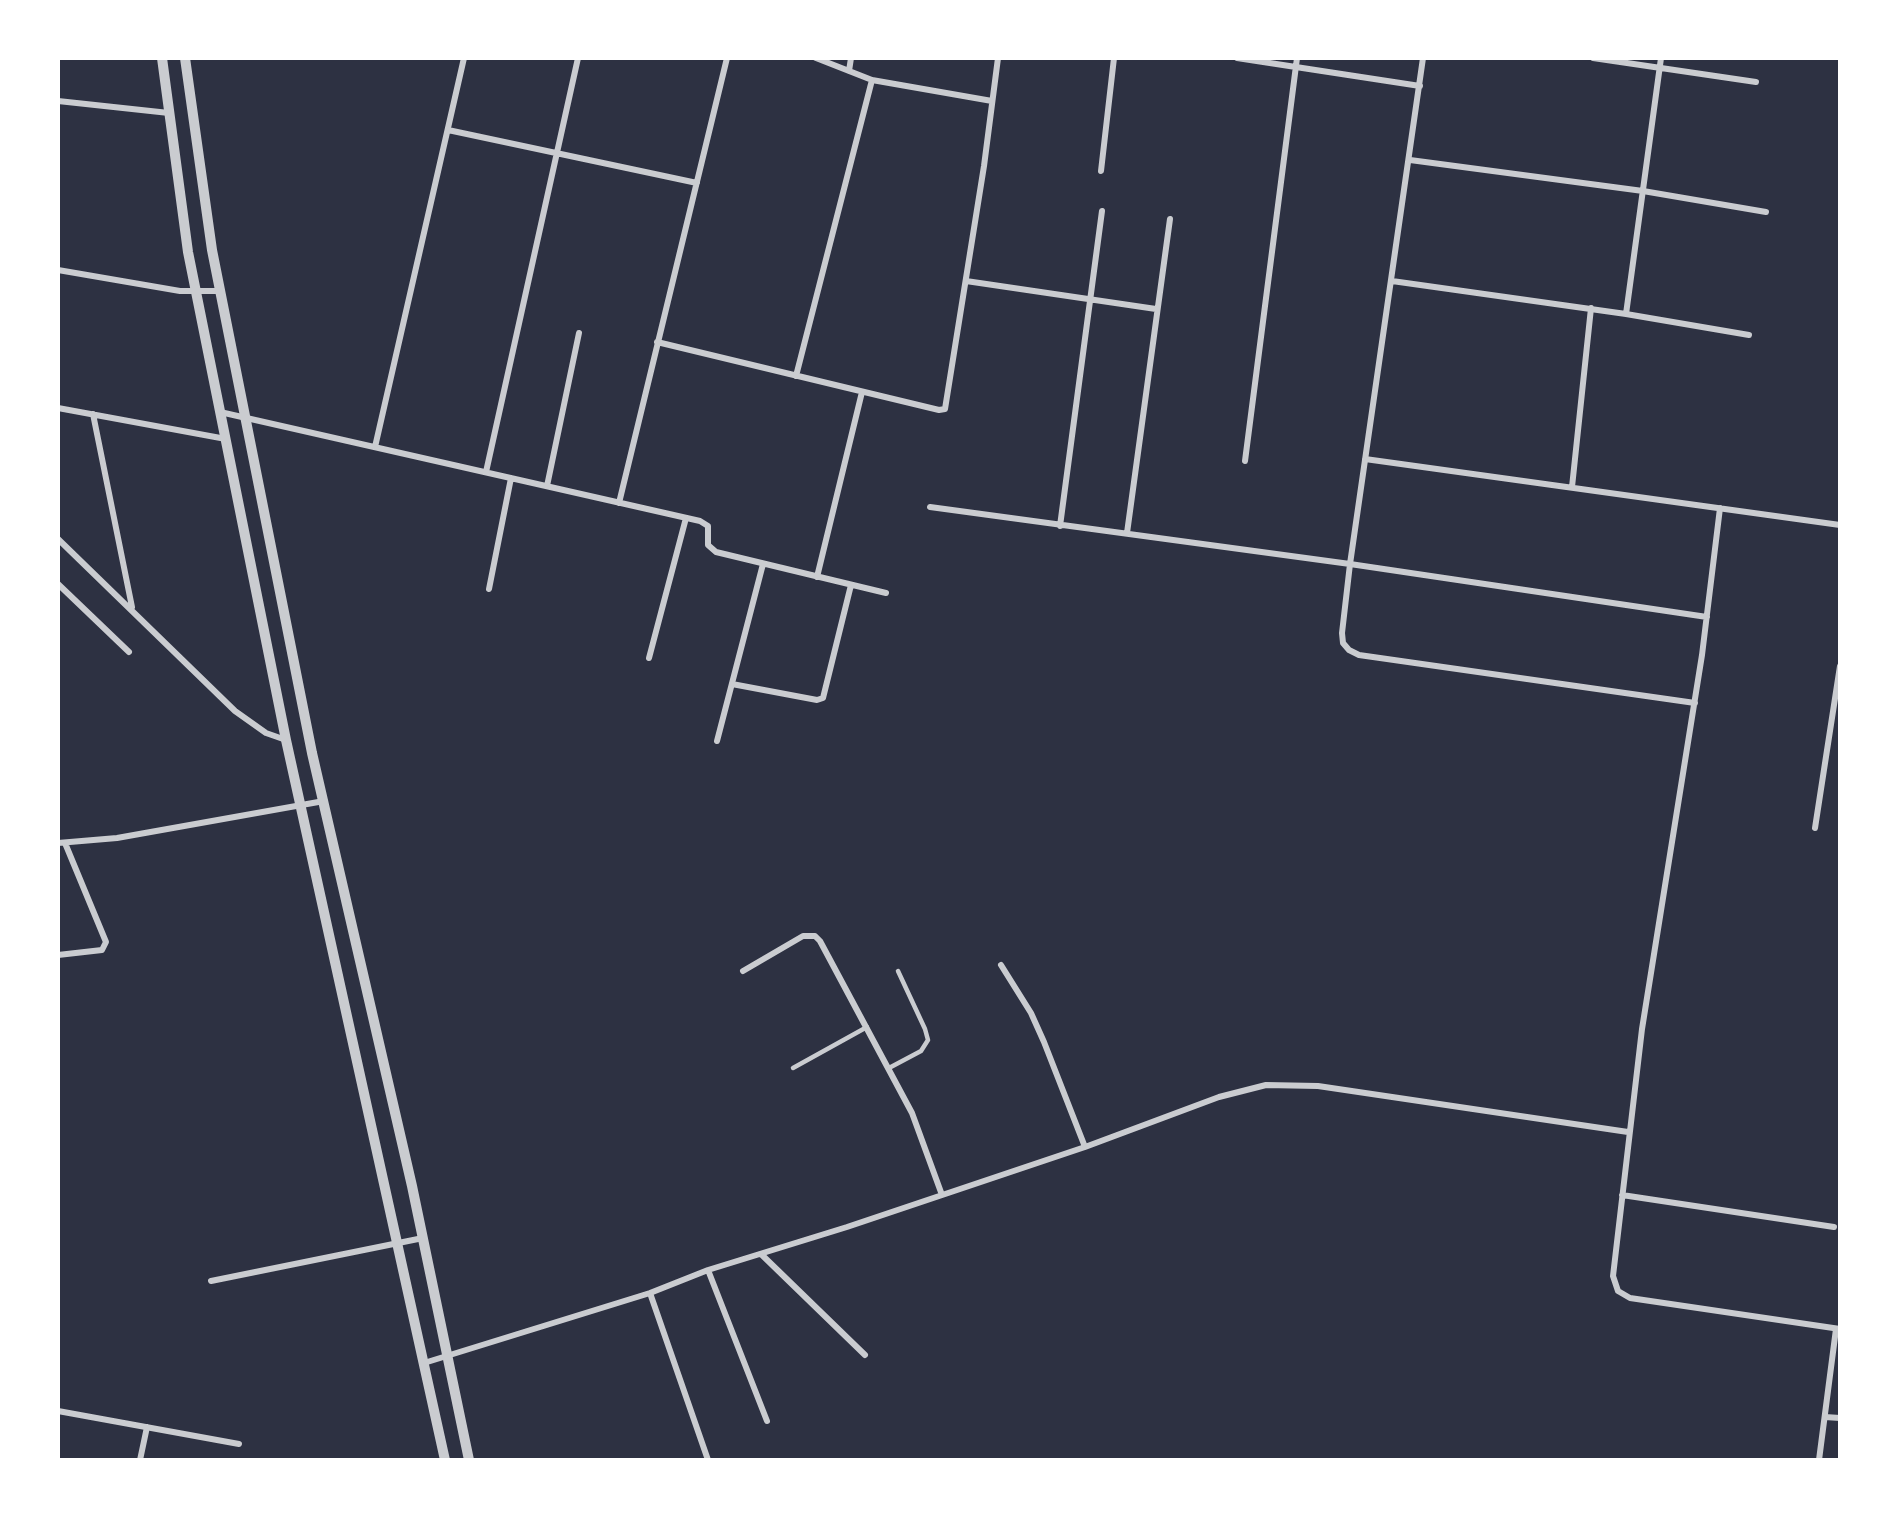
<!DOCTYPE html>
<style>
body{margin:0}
#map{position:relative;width:1898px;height:1518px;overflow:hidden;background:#2d3142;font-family:Cabin,sans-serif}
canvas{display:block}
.frame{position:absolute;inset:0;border:60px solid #fff;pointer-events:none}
</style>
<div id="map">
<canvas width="1898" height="1518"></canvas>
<div class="frame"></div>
</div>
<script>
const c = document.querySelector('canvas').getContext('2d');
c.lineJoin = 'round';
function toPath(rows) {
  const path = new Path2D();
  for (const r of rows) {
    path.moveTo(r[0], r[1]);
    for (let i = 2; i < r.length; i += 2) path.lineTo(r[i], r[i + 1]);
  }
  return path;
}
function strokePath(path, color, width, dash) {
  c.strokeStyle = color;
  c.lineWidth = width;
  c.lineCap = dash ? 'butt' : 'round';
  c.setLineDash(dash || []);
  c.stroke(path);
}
strokePath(toPath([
 [793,1068,867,1027],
 [889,1068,921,1051,928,1040,925,1029,898,971]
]), '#caccd0', 4.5);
strokePath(toPath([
 [816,58,872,80,992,101],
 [1237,58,1420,86],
 [1423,58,1350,564,1342,633,1343,643,1349,650,1359,655,1695,703],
 [1593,58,1756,82],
 [849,71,851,58],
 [58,101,169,113],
 [448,130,697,183],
 [1410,160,1643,191,1766,212],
 [1101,171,1114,58],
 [58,270,180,291,220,291],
 [966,281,1156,309],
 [1392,281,1626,314,1749,335],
 [1626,314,1661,58],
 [657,342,939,410,945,409,984,166,998,58],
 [796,376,872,80],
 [58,408,226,439],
 [220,412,700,521,708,526,708,545,716,552,886,593],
 [93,414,132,607],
 [375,447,464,58],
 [1365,459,1840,525],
 [1245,461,1297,58],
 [486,472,578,58],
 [547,486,579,333],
 [1572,487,1591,308],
 [619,503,727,58],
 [930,507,1350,564,1707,617],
 [1720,508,1702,655,1642,1029,1613,1276,1618,1291,1630,1298,1840,1329],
 [1060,526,1102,211],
 [1127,533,1170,219],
 [58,539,235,711,266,733,286,740],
 [817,577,862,392],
 [58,584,129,652],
 [489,589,511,478],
 [649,658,686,518],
 [732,684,817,700,823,698,851,585],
 [717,741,763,564],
 [1815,828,1840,666],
 [58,843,117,838,324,801],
 [58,955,102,950,106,942,65,843],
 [1001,965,1031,1013,1044,1042,1085,1147],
 [743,971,803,936,815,936,820,941,912,1113,942,1195],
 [1622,1195,1834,1227],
 [762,1255,865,1355],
 [708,1270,767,1421],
 [211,1281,423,1238],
 [650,1293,708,1460],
 [424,1363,650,1293,708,1270,847,1227,1085,1147,1219,1097,1266,1085,1318,1086,1628,1132],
 [58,1411,239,1444],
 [1825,1417,1840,1418],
 [140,1460,147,1427],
 [1819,1460,1836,1329]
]), '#caccd0', 6);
strokePath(toPath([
 [162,58,188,252,286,740,445,1460],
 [185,58,212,250,312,753,412,1186,469,1460]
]), '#caccd0', 10);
</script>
